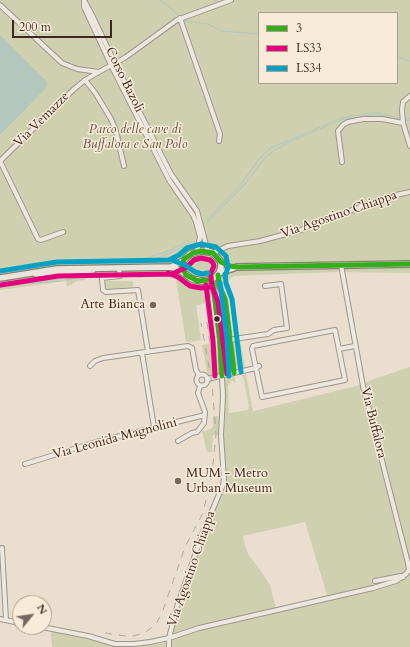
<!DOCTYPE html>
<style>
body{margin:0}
#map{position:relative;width:410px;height:647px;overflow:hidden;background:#eadfce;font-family:Cardo,serif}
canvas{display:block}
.legend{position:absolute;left:258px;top:12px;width:140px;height:72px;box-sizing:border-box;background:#f8ecd8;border:1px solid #ae9d8e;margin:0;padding:5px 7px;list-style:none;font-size:12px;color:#3e271f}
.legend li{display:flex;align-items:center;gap:8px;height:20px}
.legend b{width:20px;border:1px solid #ae9d8e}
.north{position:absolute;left:12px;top:595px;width:40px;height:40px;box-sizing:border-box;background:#f8ecd8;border:1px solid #ae9d8e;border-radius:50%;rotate:60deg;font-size:11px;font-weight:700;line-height:16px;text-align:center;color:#3e271f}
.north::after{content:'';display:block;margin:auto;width:14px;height:18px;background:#7a675c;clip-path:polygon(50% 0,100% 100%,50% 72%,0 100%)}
.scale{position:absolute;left:12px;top:20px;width:100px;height:18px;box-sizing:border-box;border:2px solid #3e271f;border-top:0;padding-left:5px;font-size:12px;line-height:14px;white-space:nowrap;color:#3e271f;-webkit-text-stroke:3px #f8ecd8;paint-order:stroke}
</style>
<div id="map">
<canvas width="410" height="647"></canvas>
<ul class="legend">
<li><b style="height:5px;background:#32ae18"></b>3</li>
<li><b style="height:5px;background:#e5007d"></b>LS33</li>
<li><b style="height:5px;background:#03a2c5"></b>LS34</li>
</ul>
<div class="north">N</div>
<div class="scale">200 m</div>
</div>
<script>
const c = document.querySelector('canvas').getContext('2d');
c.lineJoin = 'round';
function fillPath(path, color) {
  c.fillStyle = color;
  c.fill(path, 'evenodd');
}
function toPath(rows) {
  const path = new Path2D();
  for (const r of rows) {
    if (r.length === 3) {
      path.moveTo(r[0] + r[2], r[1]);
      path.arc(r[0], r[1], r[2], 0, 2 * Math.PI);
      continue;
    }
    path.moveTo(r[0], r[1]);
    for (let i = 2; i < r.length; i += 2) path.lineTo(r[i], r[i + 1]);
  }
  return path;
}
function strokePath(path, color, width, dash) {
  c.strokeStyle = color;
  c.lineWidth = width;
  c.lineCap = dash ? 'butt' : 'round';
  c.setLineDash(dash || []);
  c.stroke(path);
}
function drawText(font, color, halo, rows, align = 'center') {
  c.font = font + ' Cardo,serif';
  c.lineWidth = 3;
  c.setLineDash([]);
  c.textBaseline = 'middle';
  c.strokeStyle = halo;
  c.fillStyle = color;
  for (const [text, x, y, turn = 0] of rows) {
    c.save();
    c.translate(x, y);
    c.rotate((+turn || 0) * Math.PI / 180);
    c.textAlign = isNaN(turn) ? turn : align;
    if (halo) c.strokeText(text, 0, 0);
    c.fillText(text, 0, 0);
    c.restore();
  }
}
fillPath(toPath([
 [0,0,220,0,222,3,235,0,410,0,410,273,337,272,234,276,227,281,227,288,212,290,213,298,208,299,216,350,217,350,219,371,219,374,216,375,208,377,202,345,213,343,207,303,196,305,201,340,186,342,175,274,149,272,149,277,138,277,137,272,99,275,85,278,85,280,77,281,67,287,66,281,0,290],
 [259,13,397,13,397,83,259,83],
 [106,281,133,281,133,287,108,289,105,287,104,283],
 [237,340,240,340,245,368,238,369,235,364,233,344],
 [410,367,410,647,52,647,51,634,52,630,88,637,117,646,134,647,164,643,172,632,178,607,204,532,225,484,223,449,223,419,225,408,226,407,224,382,226,378,234,376,236,383,234,383,234,381,231,381,231,384,228,385,229,413,248,410,248,407,249,407,243,376,241,375,246,374,253,411,242,414,364,384,371,380],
 [305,522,327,595,276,608,270,585,261,571,248,554,245,546,243,536],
 [221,411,220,435,213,435,212,452,207,452,202,431,203,430,205,432,213,427,213,416,219,416,220,412]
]), '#ced0af');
fillPath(toPath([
 [0,35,47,82,46,88,0,135]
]), '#b3c7be');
strokePath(toPath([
 [160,0,180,16],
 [214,0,217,3],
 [175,19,183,15,207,7],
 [183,19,186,21,208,24,221,31,259,34],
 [126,54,169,23],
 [397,57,410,61],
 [405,119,410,118],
 [405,121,410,120],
 [205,222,240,185,260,158,269,149,278,145,341,118,377,112,399,118],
 [206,224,244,185,265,158,273,151,292,141,341,120,377,114,398,120],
 [143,260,157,258,170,253,189,243],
 [93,263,143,259,169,251,188,241],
 [138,277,143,277,143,273],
 [66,278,85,276],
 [66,280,85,277],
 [0,285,59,279],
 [0,287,23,284,60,281]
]), '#b3c7be', 1);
const minor = toPath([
 [84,0,84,7,111,65,169,180,193,215,196,222,200,237,197,251],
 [85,2,93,17,115,63,171,174,197,211,208,252],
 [0,5,62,63,77,69,99,72,126,57,177,20,231,0],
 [180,18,220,134,219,141],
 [85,80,96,94,111,119,116,131,124,166],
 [410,96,403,102,402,110,403,123,410,146],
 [0,161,73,90,85,80,99,72],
 [0,161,38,239,41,240,63,232],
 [342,162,338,131,343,125,348,122,363,119,382,119,403,123],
 [213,253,228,246,260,241,301,230,365,205,387,197,410,192],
 [119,268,120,276,102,278,103,290,106,292,138,290,148,352],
 [218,275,219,285,225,300,234,373],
 [335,330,345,380,262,397,252,349,253,346,335,330],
 [230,341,234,339,268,334,274,330,287,328,281,284,265,286],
 [339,349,355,346],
 [142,353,154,427],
 [90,366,95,361,103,358,188,346,192,348,196,370,199,375],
 [202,380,5.5],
 [207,379,256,368,259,366],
 [178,441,192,433,197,432,204,423,205,412,198,393,200,386],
 [25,464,96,442,205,415],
 [2,548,6,620],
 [375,581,401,576,403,577],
 [0,619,20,623],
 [42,627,88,636,115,644,134,644,150,642,169,638,199,628,373,588,396,581,406,574,409,570,408,563,363,386,341,265],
 [169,647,169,638,177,607,203,532,223,485,224,479,221,435,223,396,220,340,214,287,213,284,209,280]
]);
const major = toPath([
 [219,273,237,267,410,264],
 [36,274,93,270],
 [0,278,57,269,171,267,183,261,190,254,201,251,211,252,216,256,221,262,221,267,219,273,216,277,209,280,202,281,192,279,181,271,171,267]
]);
strokePath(minor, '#9e958b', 6);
strokePath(major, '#867d73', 8);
strokePath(minor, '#ede8df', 4);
strokePath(major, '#eae4db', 5.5);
strokePath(toPath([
 [207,322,212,358],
 [105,633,125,636,134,636,146,632,156,624,162,613,185,547,203,513,212,474,216,435,212,383,201,323]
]), '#aea8a0', 1, [7, 7]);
strokePath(toPath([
 [218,275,219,285,225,300,234,373],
 [209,280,198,281,186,275,182,267,184,259,193,253,201,251,213,253,221,262,230,266,237,267,410,264],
 [213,284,220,340,222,376]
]), '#32ae18', 5);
strokePath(toPath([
 [168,273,178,277,190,286,201,288,210,287],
 [211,276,212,287,218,302,227,374],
 [1,285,58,276,172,274,187,267,194,260,201,258,210,260,213,263,214,266,211,273],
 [206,285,213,341,215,376]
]), '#e5007d', 5);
strokePath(toPath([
 [174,261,185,265,195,272,202,274,208,273],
 [0,271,57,262,169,260,179,255,187,248,201,244,216,247,226,256,228,267,225,277],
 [225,274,226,283,232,299,241,372],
 [220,283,227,339,229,376]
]), '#03a2c5', 5);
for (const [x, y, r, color] of [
 [153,305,4,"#7a675c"],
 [217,319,3.5,"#3e271f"],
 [178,481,4,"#7a675c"]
]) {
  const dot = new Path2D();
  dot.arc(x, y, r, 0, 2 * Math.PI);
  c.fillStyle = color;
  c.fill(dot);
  strokePath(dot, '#f8ecd8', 1.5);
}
drawText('13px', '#3e271f', '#f8ecd8', [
 ["Corso Bazoli",124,80,64],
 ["Via Vemazze",42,120,-45],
 ["Via Agostino Chiappa",339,215,-19],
 ["Via Buffalora",373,423,76],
 ["Via Leonida Magnolini",115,439,-15],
 ["Via Agostino Chiappa",192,569,-71]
]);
drawText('italic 13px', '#5c4e3d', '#f8ecd8', [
 ["Parco delle cave di",135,130],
 ["Buffalora e San Polo",135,145]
]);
drawText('13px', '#3e271f', '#f8ecd8', [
 ["Arte Bianca",145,305],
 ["MUM - Metro",186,474,"left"],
 ["Urban Museum",186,489,"left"]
], 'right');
</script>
